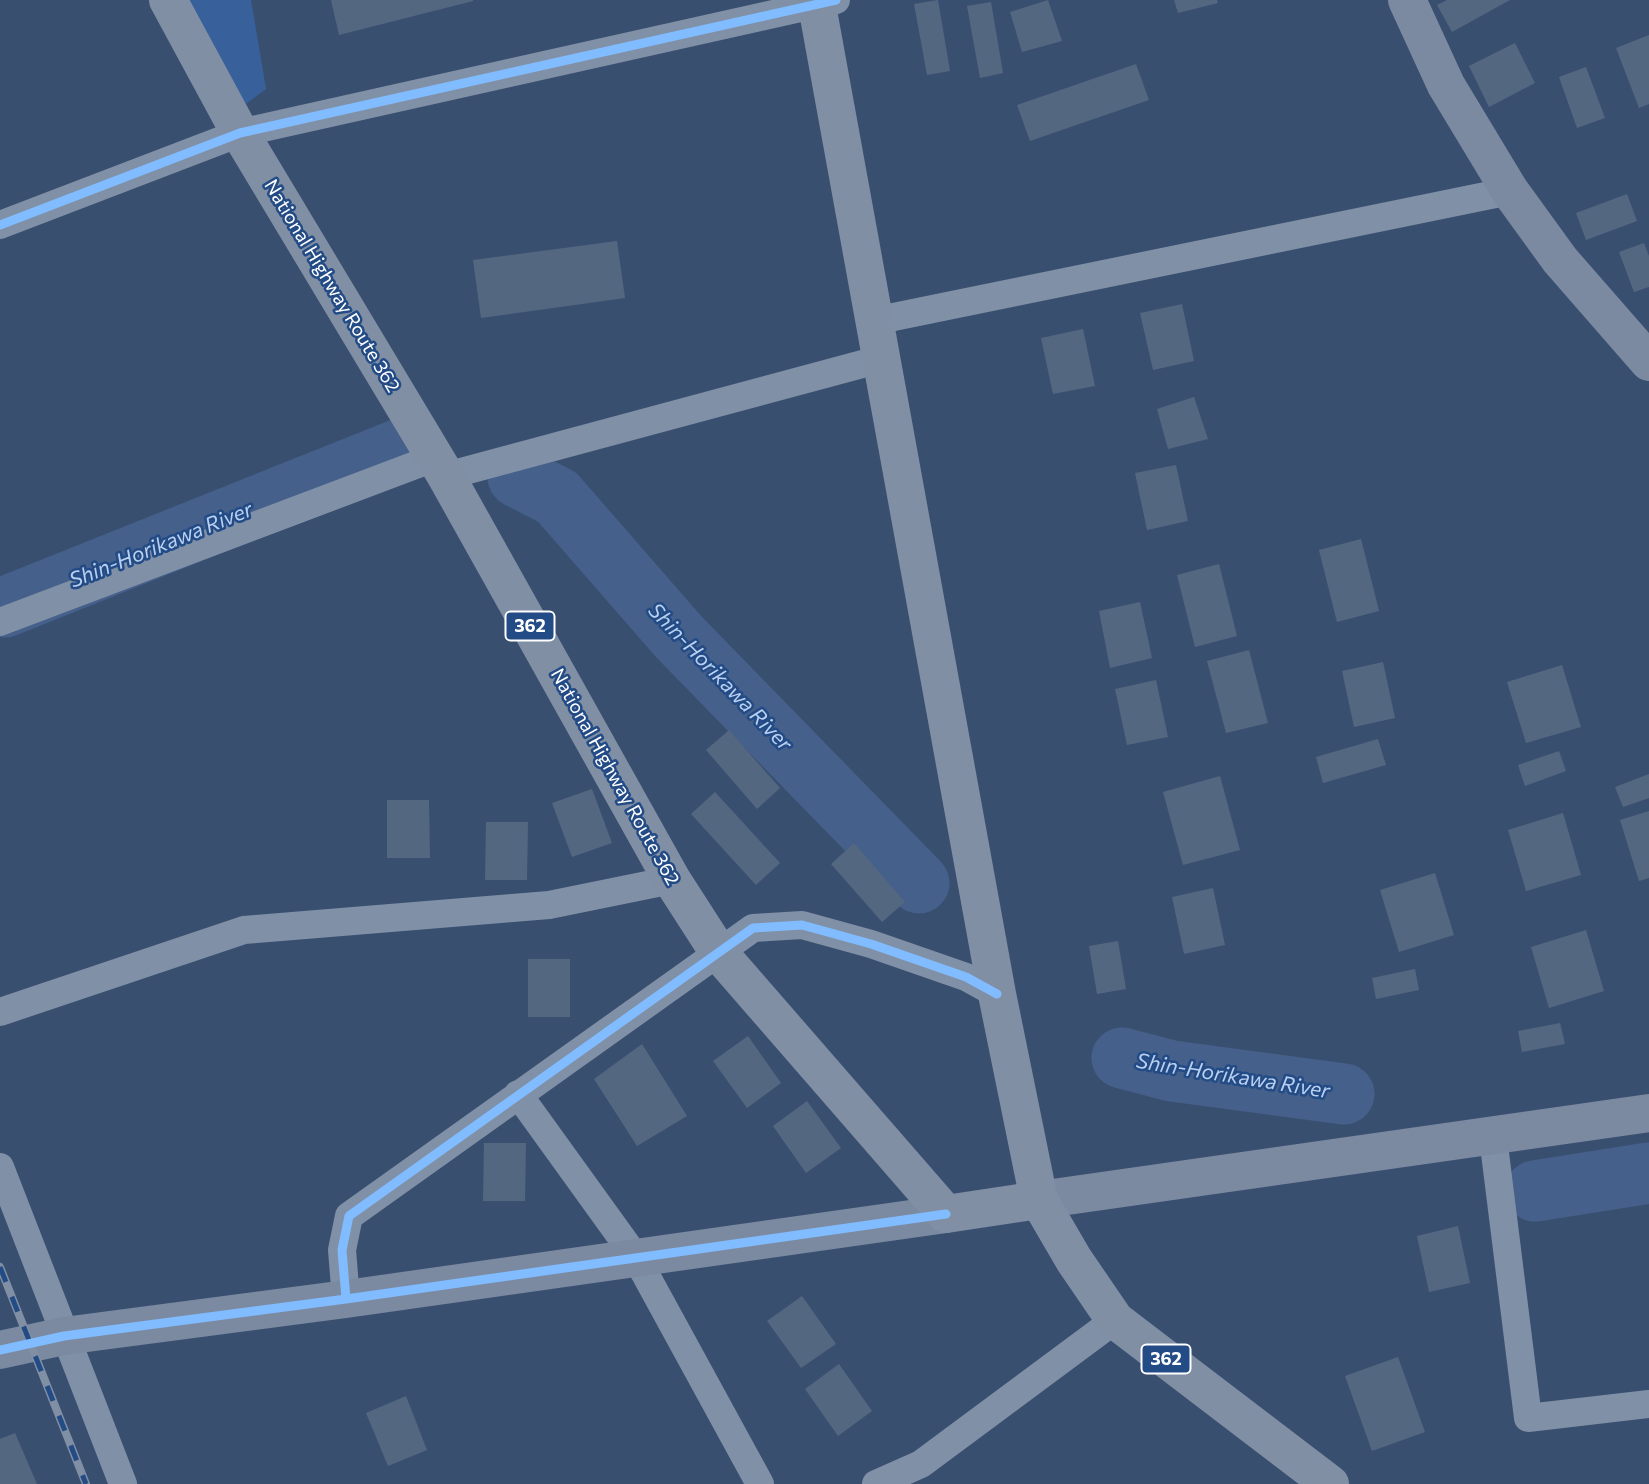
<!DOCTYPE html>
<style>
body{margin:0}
canvas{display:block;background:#394f70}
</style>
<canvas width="1649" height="1484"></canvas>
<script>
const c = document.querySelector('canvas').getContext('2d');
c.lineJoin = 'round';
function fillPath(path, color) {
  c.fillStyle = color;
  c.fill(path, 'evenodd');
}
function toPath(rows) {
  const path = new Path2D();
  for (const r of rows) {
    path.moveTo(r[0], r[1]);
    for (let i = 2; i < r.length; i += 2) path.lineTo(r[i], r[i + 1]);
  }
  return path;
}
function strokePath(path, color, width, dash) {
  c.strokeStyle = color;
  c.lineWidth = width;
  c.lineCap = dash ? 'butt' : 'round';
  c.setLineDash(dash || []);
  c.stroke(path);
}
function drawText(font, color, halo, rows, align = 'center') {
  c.font = font + ' Commissioner,sans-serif';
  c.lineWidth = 5;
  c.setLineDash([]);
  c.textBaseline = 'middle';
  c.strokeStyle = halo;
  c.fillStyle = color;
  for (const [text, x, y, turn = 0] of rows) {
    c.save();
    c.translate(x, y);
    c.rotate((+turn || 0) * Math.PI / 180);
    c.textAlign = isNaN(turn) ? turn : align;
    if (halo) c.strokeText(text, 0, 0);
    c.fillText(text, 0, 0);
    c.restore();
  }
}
fillPath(toPath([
 [179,0,251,0,266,89,231,115]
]), '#38619c');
strokePath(toPath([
 [518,477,557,497,679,637,919,883],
 [5,607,400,449],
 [1122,1058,1172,1071,1344,1094],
 [1535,1191,1649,1173]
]), '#45608a', 61);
fillPath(toPath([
 [331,0,473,0,473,1,339,35],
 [938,0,950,71,927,75,914,4],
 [1048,0,1062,41,1022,52,1010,12],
 [1174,0,1217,0,1218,3,1178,13],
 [1447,0,1510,0,1452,32,1437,5],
 [991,2,1003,73,980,78,967,6],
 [1649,35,1649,104,1639,108,1616,48],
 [1515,43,1535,83,1489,107,1469,66],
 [1136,64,1149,100,1030,141,1017,105],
 [1586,67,1605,118,1577,128,1559,77],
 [1627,194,1637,221,1586,240,1576,213],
 [617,241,625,298,481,318,473,260],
 [1644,243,1649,256,1649,287,1634,292,1619,252],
 [1182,304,1194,361,1153,370,1140,313],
 [1083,329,1095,386,1053,394,1041,338],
 [1194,397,1208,439,1168,449,1157,409],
 [1176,465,1188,521,1147,530,1135,473],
 [1361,539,1379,611,1337,622,1319,550],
 [1219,564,1237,636,1195,647,1177,575],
 [1140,602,1152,658,1110,668,1099,611],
 [1249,650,1268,723,1226,733,1207,661],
 [1383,662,1395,718,1354,727,1342,671],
 [1562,665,1581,727,1526,743,1507,682],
 [1156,680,1168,737,1127,745,1115,689],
 [729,730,780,788,757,809,706,750],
 [1378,739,1386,765,1323,783,1316,757],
 [1559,751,1566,771,1525,786,1518,765],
 [1649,774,1649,798,1623,807,1615,787],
 [1220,776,1240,850,1183,865,1163,792],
 [592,789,612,843,572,857,552,803],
 [715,792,780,863,756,885,691,814],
 [387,800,429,800,430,858,387,858],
 [1649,811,1649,878,1639,881,1620,820],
 [1563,813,1581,875,1526,891,1508,830],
 [486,822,528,822,527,880,485,880],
 [854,843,905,902,882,922,831,864],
 [1435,873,1454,935,1399,952,1380,890],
 [1213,888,1225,945,1184,954,1172,897],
 [1586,930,1604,991,1549,1008,1531,947],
 [1118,941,1126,989,1097,994,1089,946],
 [528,959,570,959,570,1017,528,1017],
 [1415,969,1419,990,1376,999,1372,978],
 [1560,1023,1565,1044,1522,1052,1518,1031],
 [748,1036,781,1083,747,1108,713,1061],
 [642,1044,687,1116,637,1146,594,1079],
 [807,1101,841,1148,806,1173,773,1126],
 [484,1143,526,1143,525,1201,483,1201],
 [1458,1226,1470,1283,1429,1292,1417,1236],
 [802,1296,836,1344,801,1368,767,1321],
 [1398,1357,1425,1432,1372,1451,1345,1376],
 [839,1364,872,1411,838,1436,805,1389],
 [406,1396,427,1450,388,1466,366,1413],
 [15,1433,37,1484,0,1484,0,1439]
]), '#546780');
strokePath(toPath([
 [0,225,240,133,836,0],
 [874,321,1510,191],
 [446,476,881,359],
 [0,622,434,458],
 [0,1012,244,930,549,905,672,880],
 [518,1094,637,1259,760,1484],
 [1493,1137,1528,1418,1649,1404],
 [0,1167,123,1484],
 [346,1299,342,1250,349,1216,753,928,802,925,871,944,966,977,997,994],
 [876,1484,921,1464,1115,1320]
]), '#8090a6', 28);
strokePath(toPath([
 [1407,0,1446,85,1510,191,1560,260,1649,362],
 [1039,1200,1649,1113],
 [0,1350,64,1336,346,1299,946,1214]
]), '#7b8aa1', 38);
strokePath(toPath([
 [168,0,240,133,446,476,672,880,719,953,946,1214,1039,1200],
 [816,0,997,994,1039,1200,1074,1260,1115,1320,1330,1484]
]), '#808fa4', 38);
const rail = toPath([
 [0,1267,86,1484]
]);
strokePath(rail, '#808fa4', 8);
strokePath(rail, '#234b86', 5, [16]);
strokePath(toPath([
 [0,225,240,133,836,0],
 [346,1299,342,1250,349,1216,753,928,802,925,871,944,966,977,997,994],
 [0,1350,64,1336,346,1299,946,1214]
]), '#80bcff', 9);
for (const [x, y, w] of [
 [530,626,49],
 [1166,1359,49]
]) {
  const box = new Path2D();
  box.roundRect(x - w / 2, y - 14.5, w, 29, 5);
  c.fillStyle = '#234b86';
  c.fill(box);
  strokePath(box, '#fff', 2);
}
drawText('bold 18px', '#fff', null, [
 ["362",530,626],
 ["362",1166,1359]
]);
drawText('19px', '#fff', '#234b86', [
 ["National Highway Route 362",332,286,59],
 ["National Highway Route 362",615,777,61]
]);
drawText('italic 21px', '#b9d0f0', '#234b86', [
 ["Shin-Horikawa River",161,545,-22],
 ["Shin-Horikawa River",720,677,46],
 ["Shin-Horikawa River",1233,1076,9]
]);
</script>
